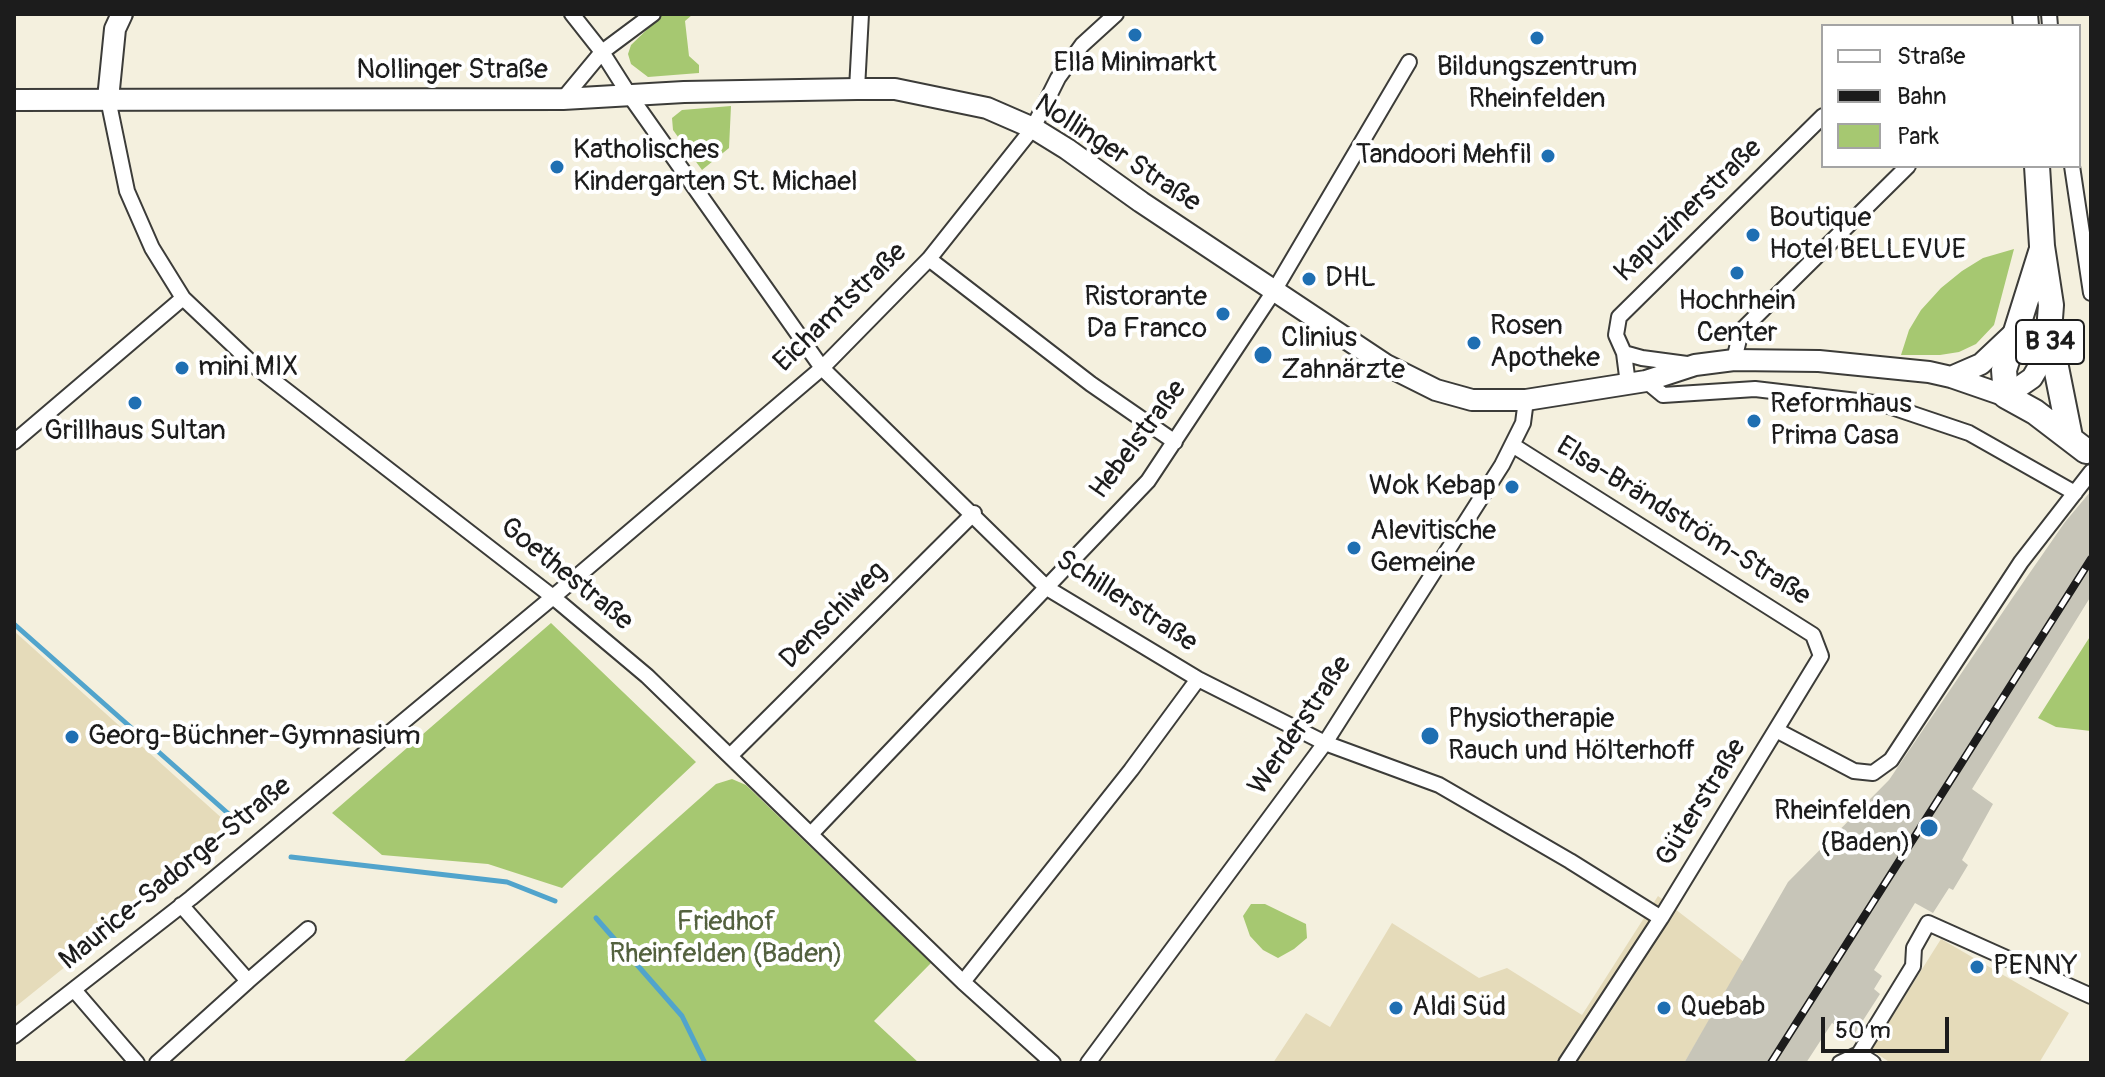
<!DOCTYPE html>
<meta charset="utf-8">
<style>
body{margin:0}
#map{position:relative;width:2105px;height:1077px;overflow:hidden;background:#f4f0de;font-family:Pangolin,sans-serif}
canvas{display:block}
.frame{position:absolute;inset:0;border:16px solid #1c1c1c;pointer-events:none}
.legend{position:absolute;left:1821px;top:24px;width:260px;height:144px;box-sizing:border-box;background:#fff;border:2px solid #a4a4a4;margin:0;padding:10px 14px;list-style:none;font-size:24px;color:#1c1c1c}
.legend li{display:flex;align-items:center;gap:16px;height:40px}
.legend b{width:40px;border:2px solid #a4a4a4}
.scale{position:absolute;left:1821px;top:1017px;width:128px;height:36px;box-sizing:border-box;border:4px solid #1c1c1c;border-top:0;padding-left:10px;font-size:24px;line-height:28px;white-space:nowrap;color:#1c1c1c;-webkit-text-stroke:6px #fff;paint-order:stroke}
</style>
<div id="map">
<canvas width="2105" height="1077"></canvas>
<div class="frame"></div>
<ul class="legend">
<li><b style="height:10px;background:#fff"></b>Straße</li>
<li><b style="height:10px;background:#1c1c1c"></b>Bahn</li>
<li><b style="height:22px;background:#a6c871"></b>Park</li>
</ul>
<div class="scale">50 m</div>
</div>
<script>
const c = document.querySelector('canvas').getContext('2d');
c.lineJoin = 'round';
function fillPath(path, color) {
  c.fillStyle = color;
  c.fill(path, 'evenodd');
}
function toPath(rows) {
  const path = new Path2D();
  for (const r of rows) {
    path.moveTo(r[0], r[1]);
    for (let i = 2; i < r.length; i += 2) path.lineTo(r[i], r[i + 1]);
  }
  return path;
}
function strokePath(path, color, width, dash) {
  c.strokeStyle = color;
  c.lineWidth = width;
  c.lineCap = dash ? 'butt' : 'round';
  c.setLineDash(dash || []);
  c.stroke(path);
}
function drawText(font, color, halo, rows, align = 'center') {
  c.font = font + ' Pangolin,sans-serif';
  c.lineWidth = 8;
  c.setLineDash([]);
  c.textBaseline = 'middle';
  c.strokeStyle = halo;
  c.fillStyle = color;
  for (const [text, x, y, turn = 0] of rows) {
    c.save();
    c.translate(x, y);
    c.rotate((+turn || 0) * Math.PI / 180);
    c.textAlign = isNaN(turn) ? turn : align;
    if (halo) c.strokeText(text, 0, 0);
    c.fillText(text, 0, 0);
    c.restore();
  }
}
fillPath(toPath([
 [14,631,235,830,14,1008],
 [1658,896,1744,962,1684,1063,1273,1063,1306,1013,1330,1027,1392,923,1479,978,1507,968,1582,1015],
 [1941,939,2069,1013,2039,1063,1891,1063,1871,1050]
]), '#e5dbba');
fillPath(toPath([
 [2091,491,2091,596,1972,789,1993,804,1962,860,1968,865,1953,890,1949,888,1933,913,1915,903,1874,970,1882,976,1874,989,1880,994,1853,1036,1832,1023,1806,1063,1684,1063,1788,882,1889,780,2013,597,2065,522]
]), '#c7c5b8');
fillPath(toPath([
 [663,14,692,15,685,21,689,56,699,65,699,73,648,77,631,64,628,54,631,45],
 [731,106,729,148,702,170,673,130,672,118,682,110],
 [2014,249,1994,325,1976,344,1959,352,1940,355,1901,355,1909,330,1921,310,1941,288,1962,271,1983,258],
 [551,623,696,762,562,888,488,864,382,855,332,813],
 [2091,635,2091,731,2056,727,2038,718],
 [732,779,746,785,931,963,874,1021,919,1063,402,1063,716,784],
 [1251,904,1265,904,1306,924,1307,938,1294,949,1278,958,1263,950,1250,936,1243,916]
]), '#a6c871');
strokePath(toPath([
 [14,624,240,824],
 [291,857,507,882,555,901],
 [596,918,682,1016,705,1063]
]), '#51a4cc', 5);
const street = toPath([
 [572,14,602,52,630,96,822,368,1047,588,1198,679,1325,743,1439,785,1570,861,1661,918],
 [2049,14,2050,26],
 [857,89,861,14],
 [108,99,127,191,152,248,183,298,256,367,553,597,647,676,963,982,1053,1063],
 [563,99,602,52,653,14],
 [2072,166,2091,293],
 [929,259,1091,384,1175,442],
 [1624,353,1642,358,1687,364],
 [1734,360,1741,331,1908,166],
 [1646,381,1663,395,1755,389,1883,404,1969,433,2075,493],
 [1628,384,1624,353,1616,335,1619,317,1823,116],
 [14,442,183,298],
 [1514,446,1813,635,1821,656,1661,918,1566,1063],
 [1778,731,1854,771,1873,773,1891,760,2021,562,2091,472],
 [731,755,974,513],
 [811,834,1148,481,1274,291,1409,62],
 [248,981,308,929],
 [963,982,1131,770,1198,679],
 [75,991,137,1063],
 [14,1036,191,898,553,597,822,368,929,259,1033,128,1058,78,1082,45,1116,14],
 [1859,1054,1873,1063],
 [157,1063,248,981,181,905],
 [1088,1063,1325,743,1502,465,1523,423,1526,400],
 [1840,1063,1859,1054,1913,966,1914,948,1928,923,2091,996]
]);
const secondary = toPath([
 [108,99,115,29,122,14],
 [14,100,563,99,684,92,857,89,895,89,987,108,1033,128,1067,149,1141,202,1386,365,1436,390,1472,400,1526,400,1646,381,1695,365,1734,360,1819,361,1929,372,1951,377,2006,396,2032,378,2039,366,2049,332],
 [1951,377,1981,364,2016,331]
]);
const primary = toPath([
 [2025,14,2026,26],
 [2037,166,2042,246,2051,305,2049,332,2070,437],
 [2041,252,2004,370,2006,396,2035,412,2086,451]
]);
strokePath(street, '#3c3c39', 18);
strokePath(secondary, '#3c3c39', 24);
strokePath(primary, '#3c3c39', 28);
strokePath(street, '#fff', 14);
strokePath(secondary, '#fff', 20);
strokePath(primary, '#fff', 24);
const rail = toPath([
 [1771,1063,2091,559]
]);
strokePath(rail, '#1c1c1c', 8);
strokePath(rail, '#fff', 5, [15]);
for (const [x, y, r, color] of [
 [1135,35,8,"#1f6fb2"],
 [1537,38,8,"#1f6fb2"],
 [1548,156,8,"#1f6fb2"],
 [557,167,8,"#1f6fb2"],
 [1753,235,8,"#1f6fb2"],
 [1737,273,8,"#1f6fb2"],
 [1309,279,8,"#1f6fb2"],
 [1223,314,8,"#1f6fb2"],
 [1474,343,8,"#1f6fb2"],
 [1263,355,10,"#1f6fb2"],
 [182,368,8,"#1f6fb2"],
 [135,403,8,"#1f6fb2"],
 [1754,421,8,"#1f6fb2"],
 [1512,487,8,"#1f6fb2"],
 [1354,548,8,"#1f6fb2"],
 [1430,736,10,"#1f6fb2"],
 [72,737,8,"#1f6fb2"],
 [1929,828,10,"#1f6fb2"],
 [1977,967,8,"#1f6fb2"],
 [1396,1008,8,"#1f6fb2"],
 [1664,1008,8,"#1f6fb2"]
]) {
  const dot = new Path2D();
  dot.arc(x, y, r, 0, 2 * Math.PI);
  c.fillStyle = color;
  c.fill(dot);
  strokePath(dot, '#fff', 3);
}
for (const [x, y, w] of [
 [2050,342,68]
]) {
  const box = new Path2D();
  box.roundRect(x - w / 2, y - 22, w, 44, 6);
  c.fillStyle = '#fff';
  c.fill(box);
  strokePath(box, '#1c1c1c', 2);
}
drawText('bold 26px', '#1c1c1c', null, [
 ["B 34",2050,342]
]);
drawText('28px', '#1c1c1c', '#fff', [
 ["Ella Minimarkt",1135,64,"center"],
 ["Bildungszentrum",1537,68,"center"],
 ["Rheinfelden",1537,100,"center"],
 ["Katholisches",573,151],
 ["Kindergarten St. Michael",573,183],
 ["Tandoori Mehfil",1532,156,"right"],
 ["Boutique",1769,219],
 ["Hotel BELLEVUE",1769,251],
 ["DHL",1325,279],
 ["Ristorante",1207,298,"right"],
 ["Da Franco",1207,330,"right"],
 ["Hochrhein",1737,302,"center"],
 ["Center",1737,334,"center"],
 ["Rosen",1490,327],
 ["Apotheke",1490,359],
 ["Clinius",1281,339],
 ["Zahnärzte",1281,371],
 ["mini MIX",198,368],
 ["Reformhaus",1770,405],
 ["Prima Casa",1770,437],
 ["Grillhaus Sultan",135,432,"center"],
 ["Wok Kebap",1496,487,"right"],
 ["Alevitische",1370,532],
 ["Gemeine",1370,564],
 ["Physiotherapie",1448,720],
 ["Rauch und Hölterhoff",1448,752],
 ["Georg-Büchner-Gymnasium",88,737],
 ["Rheinfelden",1911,812,"right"],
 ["(Baden)",1911,844,"right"],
 ["PENNY",1993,967],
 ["Aldi Süd",1412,1008],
 ["Quebab",1680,1008]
], 'left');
drawText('28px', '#1c1c1c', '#fff', [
 ["Nollinger Straße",452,71],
 ["Nollinger Straße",1117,154,33],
 ["Kapuzinerstraße",1689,211,-44],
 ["Eichamtstraße",841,308,-44],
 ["Hebelstraße",1139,440,-53],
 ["Elsa-Brändström-Straße",1683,522,32],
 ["Goethestraße",566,575,39],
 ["Schillerstraße",1126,602,33],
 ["Denschiweg",834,616,-45],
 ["Werderstraße",1301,726,-56],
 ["Güterstraße",1702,803,-58],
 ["Maurice-Sadorge-Straße",176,874,-39]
]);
drawText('28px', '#53613e', '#fff', [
 ["Friedhof",726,923],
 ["Rheinfelden (Baden)",726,955]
]);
</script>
